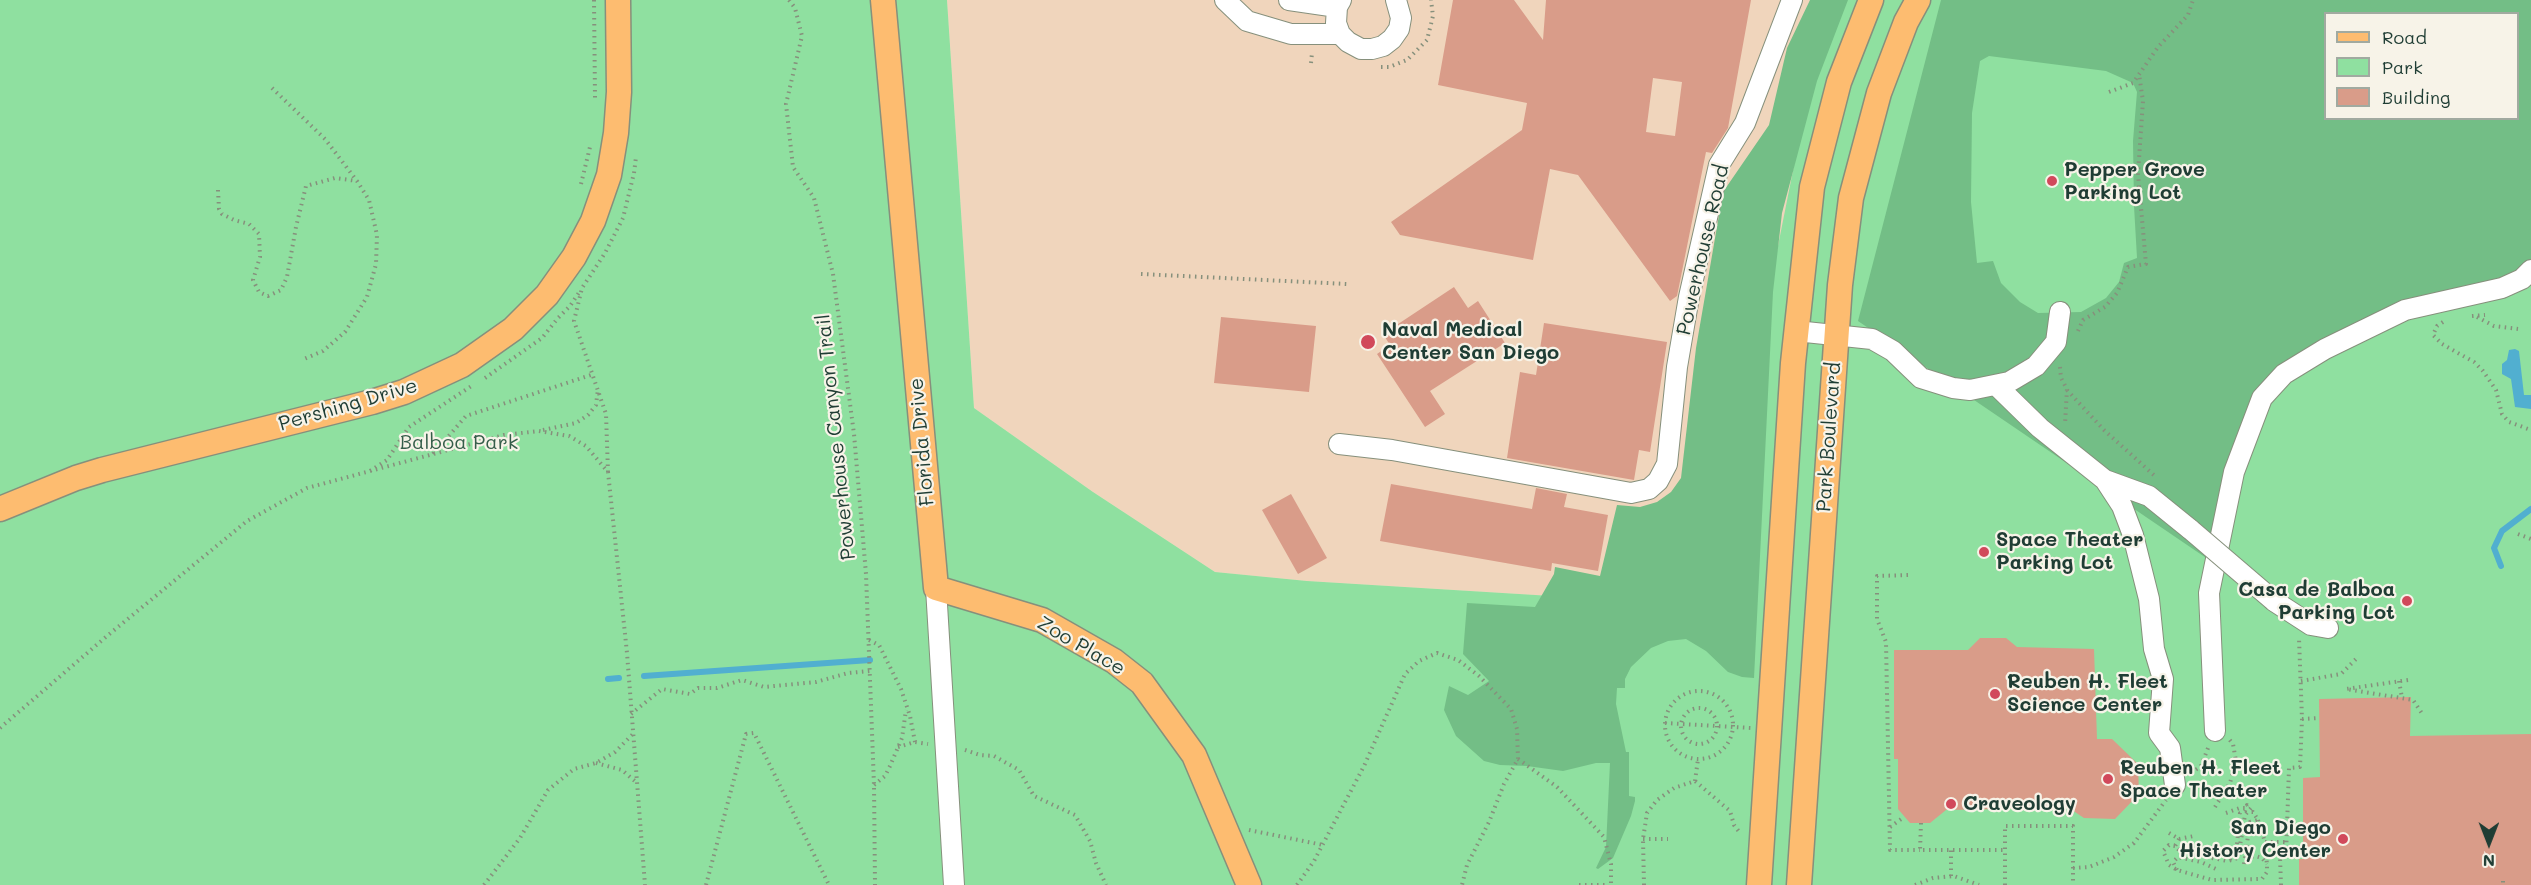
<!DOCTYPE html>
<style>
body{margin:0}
#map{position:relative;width:2531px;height:885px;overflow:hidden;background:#ede3c5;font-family:Mali,sans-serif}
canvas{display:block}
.legend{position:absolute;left:2324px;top:12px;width:195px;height:108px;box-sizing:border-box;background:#f7f3e8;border:2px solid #a1aaa0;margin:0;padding:8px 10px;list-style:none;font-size:18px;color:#1f3d34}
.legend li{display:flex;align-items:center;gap:12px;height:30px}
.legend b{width:30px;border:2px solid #a1aaa0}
.north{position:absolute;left:2459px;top:813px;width:60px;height:60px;-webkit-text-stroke:4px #f7f3e8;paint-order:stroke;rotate:180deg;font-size:16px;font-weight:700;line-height:24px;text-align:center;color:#1f3d34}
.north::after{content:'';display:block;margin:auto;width:21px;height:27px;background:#1f3d34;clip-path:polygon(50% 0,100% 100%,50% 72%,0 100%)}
</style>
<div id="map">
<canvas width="2531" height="885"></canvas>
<ul class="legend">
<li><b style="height:8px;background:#fdbc70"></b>Road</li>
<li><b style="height:16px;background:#8fe0a0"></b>Park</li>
<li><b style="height:16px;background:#d99c89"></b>Building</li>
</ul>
<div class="north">N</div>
</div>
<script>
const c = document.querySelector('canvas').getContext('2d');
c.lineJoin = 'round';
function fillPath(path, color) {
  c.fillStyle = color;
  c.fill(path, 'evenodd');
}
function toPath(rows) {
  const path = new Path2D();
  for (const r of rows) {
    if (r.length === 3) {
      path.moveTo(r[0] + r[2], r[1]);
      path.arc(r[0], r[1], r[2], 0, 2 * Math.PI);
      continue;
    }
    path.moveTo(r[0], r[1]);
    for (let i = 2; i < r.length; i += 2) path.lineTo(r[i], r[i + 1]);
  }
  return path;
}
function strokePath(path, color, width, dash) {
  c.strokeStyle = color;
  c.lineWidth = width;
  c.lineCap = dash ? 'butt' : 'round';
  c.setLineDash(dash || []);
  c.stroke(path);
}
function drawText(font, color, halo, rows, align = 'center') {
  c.font = font + ' Mali,sans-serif';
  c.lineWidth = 4.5;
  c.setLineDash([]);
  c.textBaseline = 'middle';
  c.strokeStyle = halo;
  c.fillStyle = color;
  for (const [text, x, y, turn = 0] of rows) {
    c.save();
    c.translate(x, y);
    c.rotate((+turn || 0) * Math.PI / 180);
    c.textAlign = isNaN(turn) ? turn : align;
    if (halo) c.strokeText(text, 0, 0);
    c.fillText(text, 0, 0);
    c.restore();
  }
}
fillPath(toPath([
 [947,0,1846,0,1745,598,1568,597,1307,581,1215,572,1093,492,974,408]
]), '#f0d5bc');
fillPath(toPath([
 [0,0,947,0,974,408,1093,492,1215,572,1307,581,1568,597,1744,598,1772,276,1809,90,1846,0,2531,0,2531,885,0,885],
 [2326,14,2518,14,2518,118,2326,118]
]), '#8fe0a0');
fillPath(toPath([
 [1810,0,1848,0,1817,81,1782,213,1773,292,1754,678,1742,677,1728,672,1706,651,1686,639,1668,641,1651,648,1631,667,1625,679,1625,688,1617,688,1616,704,1626,752,1629,752,1629,796,1635,797,1635,801,1631,816,1613,858,1598,869,1596,868,1606,847,1610,763,1596,763,1563,771,1527,766,1500,765,1484,761,1456,736,1444,710,1449,686,1468,695,1489,681,1463,654,1467,603,1535,607,1554,574,1555,567,1600,576,1617,505,1640,507,1657,502,1671,492,1681,478,1696,348,1723,192,1769,125,1787,48],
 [1941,0,2531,0,2531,264,2501,283,2370,327,2262,398,2218,566,1858,321],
 [2326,14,2518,14,2518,118,2326,118],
 [1989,56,2106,71,2133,83,2137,92,2133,141,2134,206,2137,258,2124,263,2119,282,2106,298,2081,312,2038,313,2020,302,2001,283,1993,261,1977,263,1971,202,1972,113,1980,61]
]), '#73be86');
fillPath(toPath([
 [2515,349,2519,351,2524,395,2531,395,2531,409,2515,407,2511,379,2502,374,2502,364,2507,360,2509,350]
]), '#51afd0');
strokePath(toPath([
 [2501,566,2494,548,2502,531,2531,509],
 [644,676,870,660],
 [608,679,619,678]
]), '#51afd0', 6);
fillPath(toPath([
 [1453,0,1514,0,1543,40,1546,0,1751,0,1728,128,1712,153,1706,152,1677,296,1670,301,1578,175,1550,169,1533,260,1400,235,1391,222,1522,130,1527,103,1438,85],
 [1653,78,1682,82,1675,136,1646,132],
 [1454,287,1468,308,1478,301,1505,343,1430,391,1445,414,1425,427,1377,354,1390,345,1383,334],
 [1221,317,1316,326,1309,392,1214,383],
 [1544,323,1667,342,1650,452,1639,450,1634,480,1507,458,1520,372,1536,375],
 [1391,484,1532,509,1536,488,1567,494,1564,507,1608,515,1598,571,1552,563,1551,571,1380,541],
 [1291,494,1327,558,1298,574,1262,510],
 [1980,638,2006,638,2017,647,2094,649,2097,739,2112,739,2138,764,2139,794,2115,819,2084,818,2069,808,1946,810,1930,823,1910,823,1898,809,1898,759,1894,759,1894,650,1968,650],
 [2411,697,2410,736,2531,734,2531,885,2299,885,2299,859,2303,859,2303,778,2320,777,2319,699]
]), '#d99c89');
const minor = toPath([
 [1225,0,1247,21,1291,34,1340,34],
 [1289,0,1337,7],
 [1341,0,1337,7,1336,23,1340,34,1348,42,1361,49,1372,49,1383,46,1392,39,1399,29,1401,18,1396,0],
 [1796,331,1872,339,1893,351,1921,378,1953,388,1970,390,2009,382,2036,366,2056,342,2060,312],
 [1997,386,2040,428,2105,480,2122,506,2133,535,2149,599,2154,649,2163,679,2159,733,2170,748,2175,785],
 [1339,444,1392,450,1631,493,1649,489,1658,481,1667,464,1677,367,1689,297,1719,165,1745,123,1792,0],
 [2105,480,2149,496,2191,530],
 [936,588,954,885],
 [2274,601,2311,625,2328,628],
 [2215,731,2209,593,2234,472,2262,398,2284,374,2325,349,2405,310,2502,288,2522,279,2531,270]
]);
const major = toPath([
 [883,0,936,588,1042,620,1114,661,1142,683,1194,755,1249,885],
 [0,509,76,478,102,470,372,402,404,392,462,365,513,329,547,295,574,257,593,221,609,175,616,133,619,92,618,0],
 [1759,885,1793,363,1812,187,1839,82,1871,0],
 [1799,885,1840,285,1851,198,1879,93,1906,22,1918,0]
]);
strokePath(minor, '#86907c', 22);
strokePath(major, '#86907c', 27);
strokePath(toPath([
 [594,0,595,98],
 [789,0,795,8,802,36,786,104,793,167,814,198,833,274,854,434,866,574,874,785,875,885],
 [1311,63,1312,53],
 [1381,67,1389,67,1407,60,1427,40,1433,16,1431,0],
 [272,88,325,139,357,181,369,200,377,235,376,264,367,297,345,332,323,351,304,359],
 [2109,92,2133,83,2158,47,2188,15,2193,0],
 [581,184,590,147],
 [218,190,219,209,222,214,234,220,249,224,259,234,260,257,253,280,259,292,268,296,281,290,287,277,296,227,306,186,335,178,357,181],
 [1141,274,1347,284],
 [2472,316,2485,315],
 [2477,317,2494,326,2518,329],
 [2443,322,2437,326,2433,335,2442,344,2474,362,2483,371,2496,390,2502,414,2509,422,2531,430],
 [2078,331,2083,320,2105,307,2117,293,2128,267,2146,264,2138,174,2143,101,2139,74],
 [2060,367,2061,378,2067,389,2065,424],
 [485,378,542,338,558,318,570,306,580,291],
 [2067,390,2104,430,2156,477],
 [543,430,576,423,588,415,596,405,598,389],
 [433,454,466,416,594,374],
 [370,471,387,460,409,427,473,385],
 [608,472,606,414,574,321,582,288,605,253,623,218,634,173,636,157],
 [2518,534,2531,539],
 [1908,575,1877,576,1877,619,1886,642,1890,850,1920,850],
 [869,640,879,645,901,689,910,716,915,742],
 [2408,680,2346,689,2413,700,2423,715],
 [2301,681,2341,674,2356,659],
 [2399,681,2402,698],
 [1699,725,34],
 [1699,726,18],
 [631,714,662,689,690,694,698,688,717,688,742,680,764,687,816,682,848,673,870,671],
 [2302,719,2319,718],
 [1665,723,1751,728],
 [0,728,107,636,247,521,307,488,504,435,539,431,569,436,586,446,608,472,627,653,645,885],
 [898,747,915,742,928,744],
 [965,750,980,755,994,756,1019,770,1034,796,1075,815,1090,841,1096,863,1106,885],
 [1518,759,1557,787,1604,837,1611,864,1611,885],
 [596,763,622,770,637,783],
 [2191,773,2201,766,2208,748],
 [1695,781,1698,759],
 [874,785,885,776,890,766,902,738,906,710],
 [2215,807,2230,783,2236,761,2233,744,2229,739],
 [2226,813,2240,808,2245,808,2245,811],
 [1921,823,1920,850,2005,850],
 [1890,827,1904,817],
 [1249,830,1323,845],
 [2169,833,2179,839],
 [1643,839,1668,839],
 [2179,839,2175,846,2181,852,2228,861,2238,858,2245,815,2251,808,2247,805,2245,811,2240,813,2236,854,2228,861],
 [2179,839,2194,836],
 [2265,842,2287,842],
 [2175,846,2169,845,2163,851,2169,865,2177,870,2212,880,2262,879,2267,872,2267,865,2265,842,2258,820],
 [2246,858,2255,856,2262,858,2267,864],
 [2244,864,2250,822,2258,820,2253,812,2248,812],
 [2073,868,2089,867,2114,857,2134,843,2166,800],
 [2177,870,2173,862,2178,857,2201,862,2216,869],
 [1951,876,1951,850],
 [2503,881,2503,885],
 [484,885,520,838,548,790,574,769,596,763,615,752,633,734],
 [706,885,746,734,754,733,829,885],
 [1297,885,1314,861,1364,766,1405,674,1419,661,1437,653,1458,660,1479,676,1511,709,1517,729,1518,759,1504,784,1489,822,1467,865,1462,885],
 [1579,885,1609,885],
 [1644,885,1643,839,1647,813,1657,800,1674,788,1695,781,1730,811,1734,825,1740,833],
 [1915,885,1933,878,1954,876,1979,885],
 [2005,885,2005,826,2073,826,2073,885],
 [2281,885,2280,857,2286,856,2289,768,2300,767,2302,719,2299,638]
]), '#86907c', 4, [1.5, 4.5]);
strokePath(minor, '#fff', 20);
strokePath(major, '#fdbc70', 24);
const minorBridge = toPath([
 [2191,530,2274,601]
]);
strokePath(minorBridge, '#86907c', 22, []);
strokePath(minorBridge, '#fff', 20);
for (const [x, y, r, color] of [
 [2052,181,6,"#d1495b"],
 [1368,342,8,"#d1495b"],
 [1984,552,6,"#d1495b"],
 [2407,601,6,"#d1495b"],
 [1995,694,6,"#d1495b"],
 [2108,779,6,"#d1495b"],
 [1951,804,6,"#d1495b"],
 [2343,839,6,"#d1495b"]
]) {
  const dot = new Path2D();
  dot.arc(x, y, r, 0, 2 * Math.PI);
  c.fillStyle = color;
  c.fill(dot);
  strokePath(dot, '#f7f3e8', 2);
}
drawText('bold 20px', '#1f3d34', '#f7f3e8', [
 ["Pepper Grove",2064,170],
 ["Parking Lot",2064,193],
 ["Naval Medical",1382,330],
 ["Center San Diego",1382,353],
 ["Space Theater",1996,540],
 ["Parking Lot",1996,563],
 ["Casa de Balboa",2395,590,"right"],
 ["Parking Lot",2395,613,"right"],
 ["Reuben H. Fleet",2007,682],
 ["Science Center",2007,705],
 ["Reuben H. Fleet",2120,768],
 ["Space Theater",2120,791],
 ["Craveology",1963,804],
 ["San Diego",2331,828,"right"],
 ["History Center",2331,851,"right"]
], 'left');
drawText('20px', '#1f3d34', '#f7f3e8', [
 ["Powerhouse Road",1703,250,-77],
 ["Pershing Drive",348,405,-16],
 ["Powerhouse Canyon Trail",836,437,-96],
 ["Park Boulevard",1829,437,-86],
 ["Florida Drive",922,442,-95],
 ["Zoo Place",1081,646,30]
]);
drawText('20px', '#355e4a', '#f7f3e8', [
 ["Balboa Park",459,443]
]);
</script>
